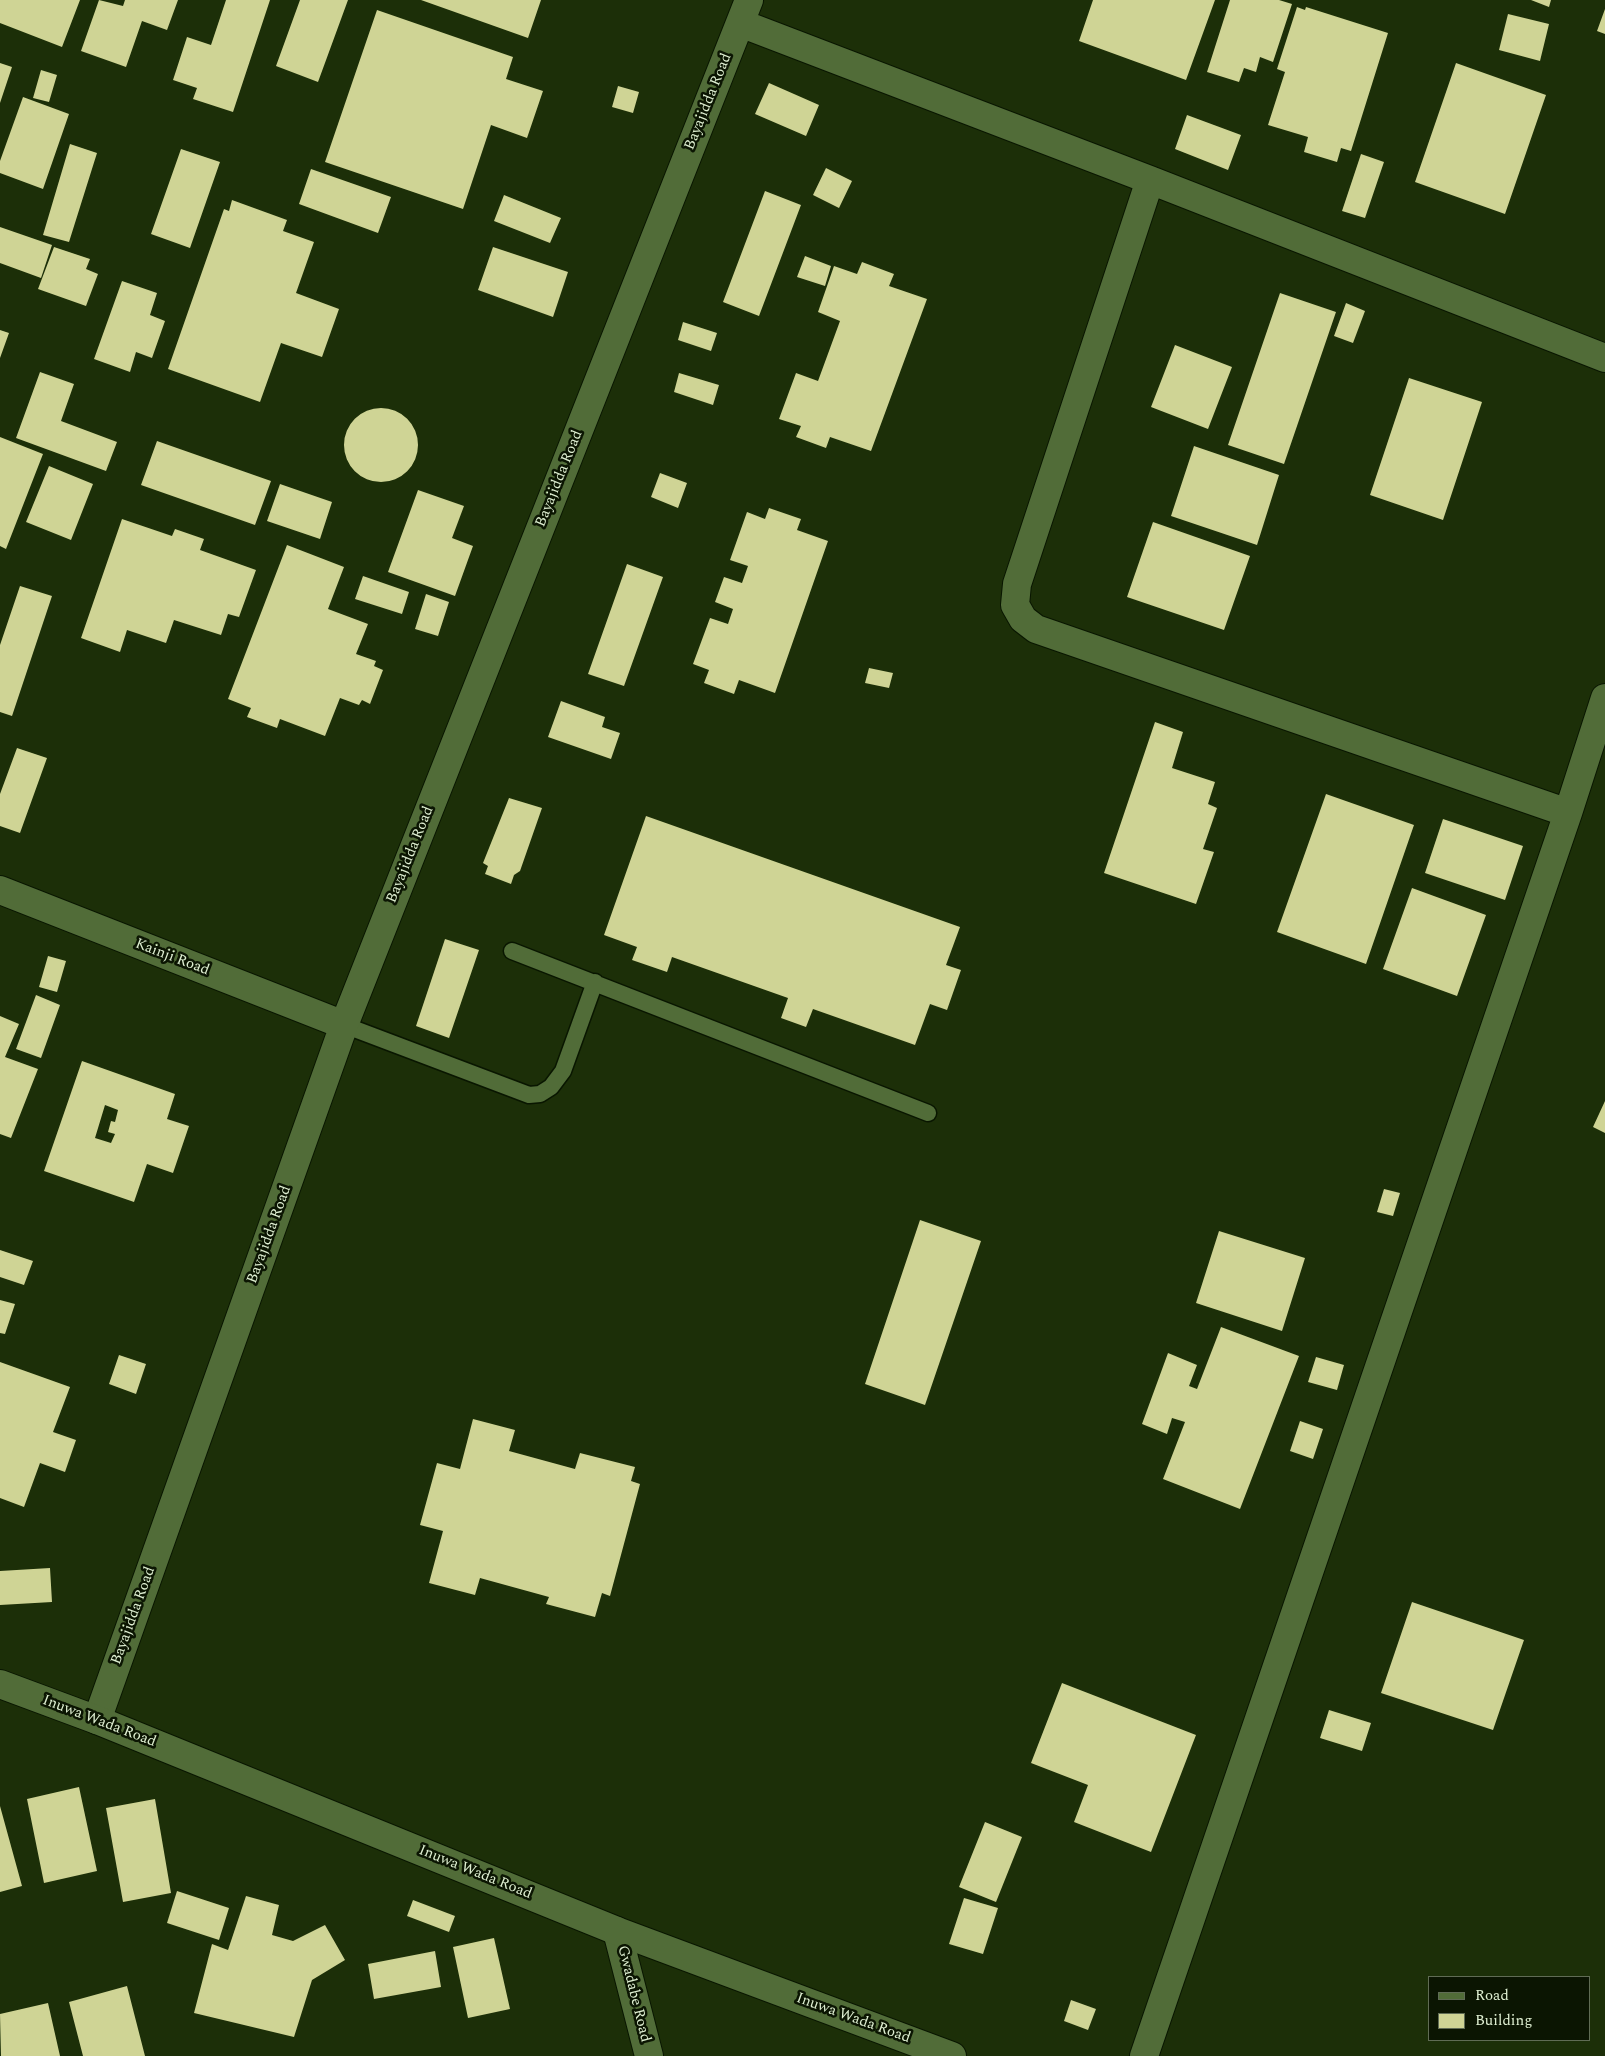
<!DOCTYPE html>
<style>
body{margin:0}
#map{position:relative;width:1605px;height:2056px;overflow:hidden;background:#1c2f08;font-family:Spectral,serif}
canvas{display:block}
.legend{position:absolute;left:1428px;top:1976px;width:162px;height:65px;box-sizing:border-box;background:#0b1502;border:1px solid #606c55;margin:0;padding:6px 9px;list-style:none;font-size:15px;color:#dfefd2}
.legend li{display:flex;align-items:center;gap:10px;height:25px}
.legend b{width:25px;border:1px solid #606c55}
</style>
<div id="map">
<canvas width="1605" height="2056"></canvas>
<ul class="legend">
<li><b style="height:6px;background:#516c38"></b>Road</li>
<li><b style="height:14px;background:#cfd495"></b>Building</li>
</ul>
</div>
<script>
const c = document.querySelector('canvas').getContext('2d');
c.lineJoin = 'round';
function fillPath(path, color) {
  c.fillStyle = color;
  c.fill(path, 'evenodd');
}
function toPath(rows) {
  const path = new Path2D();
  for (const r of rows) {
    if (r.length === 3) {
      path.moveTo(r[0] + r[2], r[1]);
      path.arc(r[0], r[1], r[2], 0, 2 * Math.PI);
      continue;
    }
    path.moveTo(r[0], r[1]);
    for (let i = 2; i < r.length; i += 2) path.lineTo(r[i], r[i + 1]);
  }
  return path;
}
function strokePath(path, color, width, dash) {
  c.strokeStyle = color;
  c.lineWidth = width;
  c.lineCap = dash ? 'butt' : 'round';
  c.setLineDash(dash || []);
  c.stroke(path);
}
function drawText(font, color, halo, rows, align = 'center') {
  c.font = font + ' Spectral,serif';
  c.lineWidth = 5;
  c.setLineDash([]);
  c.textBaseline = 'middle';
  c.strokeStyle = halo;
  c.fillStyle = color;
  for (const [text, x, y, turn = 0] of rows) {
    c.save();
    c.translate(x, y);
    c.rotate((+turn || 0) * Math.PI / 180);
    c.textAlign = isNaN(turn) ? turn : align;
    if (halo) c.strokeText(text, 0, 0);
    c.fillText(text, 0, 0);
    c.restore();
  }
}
fillPath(toPath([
 [0,0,80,0,62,47,0,23],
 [99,0,123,6,125,0,178,0,167,30,142,21,126,67,81,51],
 [226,0,270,0,233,112,193,99,197,88,173,80,187,37,211,45],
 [300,0,348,0,318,82,276,66],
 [421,0,541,0,528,38],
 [1093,0,1215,0,1186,80,1079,41],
 [1230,0,1279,0,1292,4,1273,62,1260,57,1256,72,1244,68,1239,82,1207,72],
 [1531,0,1551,0,1549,7],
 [1297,7,1305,10,1306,7,1388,33,1351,151,1341,148,1337,162,1304,152,1308,137,1268,125,1285,72,1277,69],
 [1605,9,1605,34,1597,31],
 [377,10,513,57,506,79,543,91,527,138,491,125,463,209,325,162],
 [1508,14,1549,24,1540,61,1499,50],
 [0,63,12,67,0,103],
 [1456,63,1546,95,1505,214,1415,182],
 [41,70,57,75,49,102,33,98],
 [769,83,819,105,806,136,755,114],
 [618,86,639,92,633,113,612,107],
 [23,97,69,114,43,189,0,173,0,161],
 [1187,115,1241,135,1228,170,1175,149],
 [70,144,97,153,69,242,43,235],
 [181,149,220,162,190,248,151,234],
 [1361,154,1384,162,1365,218,1342,211],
 [826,168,852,181,839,208,813,195],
 [311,169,391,197,378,233,299,204],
 [765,191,801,205,759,316,723,302],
 [504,195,561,218,550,243,494,221],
 [232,200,287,220,283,231,314,242,296,293,339,309,322,357,281,343,260,402,168,369,224,209,229,211],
 [0,227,52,245,41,278,0,263],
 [54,247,90,259,86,269,98,274,86,306,38,289],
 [493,247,568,272,553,317,478,290],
 [805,256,831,266,825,286,797,277],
 [862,262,894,274,889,286,927,299,871,451,830,437,826,448,796,437,801,426,779,419,796,373,818,381,840,321,818,312,834,266,857,274],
 [122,281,157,293,150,315,165,321,152,358,136,352,130,372,94,359],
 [1280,293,1336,312,1284,464,1228,445],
 [1346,303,1365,311,1353,343,1334,336],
 [683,322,717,333,711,351,678,340],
 [0,330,9,333,0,358],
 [1175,345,1232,367,1208,429,1151,407],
 [40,372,74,384,61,421,117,442,106,471,16,438],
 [679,373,719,385,713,405,674,392],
 [1409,378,1482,402,1443,520,1370,495],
 [381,445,37],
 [0,437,43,454,6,549,0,546],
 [157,441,271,481,255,525,141,485],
 [1194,446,1279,475,1257,545,1171,516],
 [49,466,93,484,71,540,26,522],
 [660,473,687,483,678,508,651,497],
 [280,484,332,502,320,539,267,521],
 [418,490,464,506,452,538,473,546,455,596,388,572],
 [769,508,801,519,797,530,828,541,775,693,739,680,734,694,704,683,709,670,693,664,710,618,728,624,733,609,715,602,724,577,742,583,748,566,730,560,747,512,765,519],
 [122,519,172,536,175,529,204,539,200,550,256,570,239,617,228,614,221,635,174,620,166,643,127,630,120,652,81,638],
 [1153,522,1250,556,1224,630,1127,597],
 [287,545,344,567,328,609,368,624,356,654,376,661,374,666,383,670,370,704,362,700,359,705,340,698,325,736,280,719,277,728,247,717,251,708,228,699],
 [627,564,663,577,624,686,588,674],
 [363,576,409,592,402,614,355,599],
 [20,586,52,596,12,716,0,712,0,645],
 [426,594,449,602,438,636,415,629],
 [869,668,893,673,889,688,865,683],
 [561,701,605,717,602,727,620,733,611,759,548,737],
 [1155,722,1183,732,1172,768,1215,782,1208,804,1217,808,1203,849,1214,852,1196,904,1104,873],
 [17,748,47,758,20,833,0,826,0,794],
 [1326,794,1414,825,1366,964,1277,932],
 [509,798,542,808,520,871,514,875,511,884,485,874,488,866,483,863],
 [646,816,960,927,946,965,961,970,947,1010,930,1004,915,1045,813,1009,806,1027,781,1018,788,998,672,957,667,972,632,960,637,947,604,935],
 [1443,819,1523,846,1505,900,1425,873],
 [1412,888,1486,915,1457,996,1383,969],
 [445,939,479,950,449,1038,416,1026],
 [48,956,66,961,57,992,39,987],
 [36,995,60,1005,41,1058,16,1049],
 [0,1016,19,1024,5,1057,38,1069,11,1138,0,1134],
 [82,1061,175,1094,167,1119,189,1126,173,1173,147,1164,134,1202,44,1171],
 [105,1105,118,1110,115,1122,111,1121,108,1132,115,1134,111,1143,95,1138],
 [1605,1101,1605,1133,1593,1127],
 [1384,1189,1400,1193,1393,1216,1377,1212],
 [920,1220,981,1241,925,1405,865,1384],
 [1219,1231,1305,1258,1282,1331,1196,1303],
 [0,1250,33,1261,24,1285,0,1277],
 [0,1300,15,1304,5,1334,0,1333],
 [1221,1327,1299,1356,1240,1509,1163,1479,1185,1422,1172,1418,1167,1434,1142,1424,1168,1353,1197,1365,1189,1386,1197,1389],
 [119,1355,146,1364,136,1394,109,1384],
 [1316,1357,1344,1365,1337,1390,1308,1382],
 [0,1362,70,1387,53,1432,76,1440,65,1472,40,1463,24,1507,0,1498],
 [473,1419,515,1430,509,1451,575,1469,580,1453,635,1467,631,1481,640,1484,610,1596,602,1593,595,1617,546,1604,549,1597,480,1578,475,1595,429,1583,443,1531,420,1525,437,1463,460,1469],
 [1300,1421,1323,1429,1313,1459,1290,1451],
 [50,1568,52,1602,0,1605,0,1571],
 [1412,1602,1524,1640,1493,1730,1381,1693],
 [1062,1683,1196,1735,1151,1852,1074,1822,1088,1785,1031,1763],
 [1329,1710,1371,1723,1362,1751,1320,1738],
 [79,1787,97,1871,44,1883,27,1799],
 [155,1799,171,1893,123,1902,106,1808],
 [0,1806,22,1886,0,1892],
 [985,1822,1022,1837,996,1902,959,1887],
 [177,1891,229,1908,219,1940,167,1923],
 [246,1896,279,1905,272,1935,293,1941,325,1925,345,1960,312,1980,294,2037,194,2013,212,1944,228,1950],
 [964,1898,998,1908,983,1954,949,1944],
 [413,1900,455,1916,449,1932,407,1916],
 [494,1938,510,2009,468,2018,453,1947],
 [435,1951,441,1987,374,1999,368,1964],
 [127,1986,145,2056,83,2056,69,2002],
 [1071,2000,1096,2009,1088,2030,1064,2021],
 [48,2003,60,2056,1,2056,0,2014]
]), '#cfd495');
const service = toPath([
 [512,951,928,1113],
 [344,1025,529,1095,540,1094,551,1087,563,1071,595,982]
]);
const minor = toPath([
 [740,23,1150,180,1605,358],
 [1150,180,1017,584,1015,605,1023,619,1036,629,1568,813],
 [0,890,344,1025],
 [97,1720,344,1025,749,0],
 [617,1931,649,2056],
 [1144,2056,1568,813,1605,698]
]);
const tertiary = toPath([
 [0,1684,97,1720,617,1931,952,2056]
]);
strokePath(service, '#091600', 19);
strokePath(minor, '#091600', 30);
strokePath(tertiary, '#091600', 30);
strokePath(service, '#516c38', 16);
strokePath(minor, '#516c38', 28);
strokePath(tertiary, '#516c38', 28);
drawText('15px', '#dfefd2', '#0b1502', [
 ["Bayajidda Road",709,102,-68],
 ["Bayajidda Road",560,479,-68],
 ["Bayajidda Road",411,855,-68],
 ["Kainji Road",172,958,21],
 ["Bayajidda Road",270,1235,-70],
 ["Bayajidda Road",134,1616,-70],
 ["Inuwa Wada Road",99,1722,21],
 ["Inuwa Wada Road",475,1873,22],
 ["Gwadabe Road",633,1994,76],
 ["Inuwa Wada Road",853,2019,20]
]);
</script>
